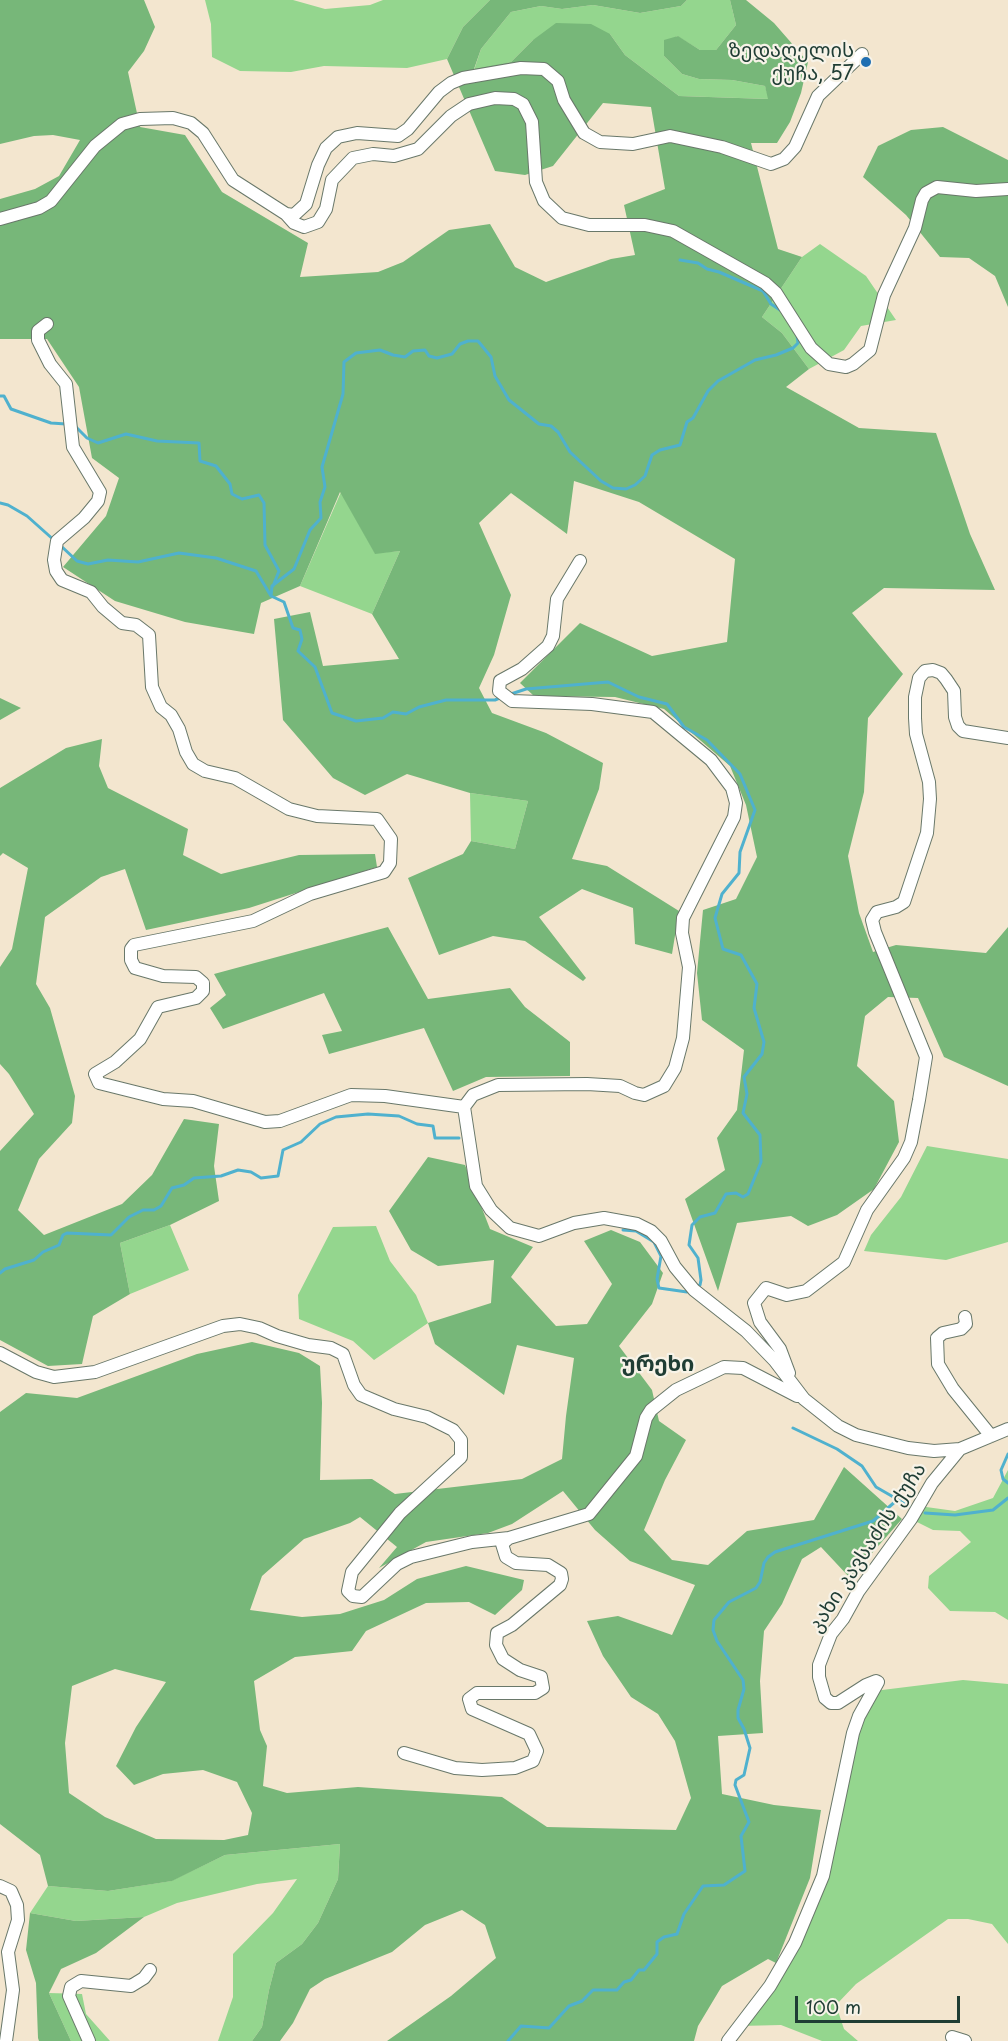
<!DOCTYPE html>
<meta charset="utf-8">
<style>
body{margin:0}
#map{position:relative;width:1008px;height:2041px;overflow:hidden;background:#f3e6cf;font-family:"Playpen Sans",sans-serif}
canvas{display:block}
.scale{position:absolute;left:795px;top:1996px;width:165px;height:27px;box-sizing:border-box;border:3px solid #1f3d34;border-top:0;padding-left:8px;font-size:18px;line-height:21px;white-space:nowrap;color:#1f3d34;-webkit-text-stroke:4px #f7f3e8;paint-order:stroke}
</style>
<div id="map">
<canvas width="1008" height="2041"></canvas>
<div class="scale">100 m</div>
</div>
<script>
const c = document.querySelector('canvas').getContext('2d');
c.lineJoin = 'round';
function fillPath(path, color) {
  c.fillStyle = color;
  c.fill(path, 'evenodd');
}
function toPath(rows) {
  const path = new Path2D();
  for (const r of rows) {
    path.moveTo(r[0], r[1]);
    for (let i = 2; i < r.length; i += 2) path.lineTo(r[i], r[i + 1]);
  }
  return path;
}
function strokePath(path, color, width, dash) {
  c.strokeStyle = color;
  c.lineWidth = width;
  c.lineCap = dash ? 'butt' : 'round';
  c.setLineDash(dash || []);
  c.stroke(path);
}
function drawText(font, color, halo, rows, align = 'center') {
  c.font = font + ' "Playpen Sans","Noto Sans Georgian",sans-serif';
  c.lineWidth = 4.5;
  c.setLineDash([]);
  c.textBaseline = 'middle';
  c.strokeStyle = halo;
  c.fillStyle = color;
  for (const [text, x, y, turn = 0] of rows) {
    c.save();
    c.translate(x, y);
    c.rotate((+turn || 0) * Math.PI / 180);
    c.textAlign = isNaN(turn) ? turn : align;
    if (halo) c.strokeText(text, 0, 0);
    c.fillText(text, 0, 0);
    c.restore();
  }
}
fillPath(toPath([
 [205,0,293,0,325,9,370,5,383,0,490,0,463,27,447,59,407,68,324,66,291,72,240,71,212,57,211,24],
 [687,0,730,0,736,25,716,50,700,50,677,36,664,56,682,74,699,79,732,80,765,86,769,99,679,96,625,55,610,34,533,40,511,62,474,70,481,49,511,12,541,6,562,9,593,5,640,13,681,6],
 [820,244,866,276,896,320,861,326,844,350,809,369,782,333,762,317,802,257],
 [341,492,375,553,400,551,372,614,300,586],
 [470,793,528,801,515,849,471,841],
 [927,1146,1008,1159,1008,1242,946,1260,864,1251,871,1235,901,1197],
 [170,1225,189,1270,130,1294,120,1243],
 [376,1226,390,1261,416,1295,428,1323,374,1360,353,1341,299,1319,298,1295,333,1227],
 [1008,1470,1008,1620,995,1612,950,1611,928,1588,929,1576,971,1542,960,1531,933,1530,911,1519,919,1506,955,1511,993,1498],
 [963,1680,1008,1684,1008,1944,992,1924,968,1919,948,1919,856,1984,836,2005,844,2029,858,2041,822,2041,781,2025,740,2026,759,2003,823,1876,846,1761,874,1691],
 [340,1844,338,1879,318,1923,302,1944,276,1963,269,1990,262,2027,252,2041,218,2041,233,1997,233,1954,273,1913,297,1879,257,1884,177,1903,144,1917,76,1921,30,1913,48,1886,108,1891,171,1881,225,1855],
 [49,1993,82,1994,86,2014,110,2041,71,2041]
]), '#94d68e');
fillPath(toPath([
 [0,0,144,0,155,27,144,51,128,72,140,127,185,135,222,192,308,243,300,277,378,272,403,262,449,230,490,224,515,267,546,282,611,259,635,255,624,205,665,189,651,107,603,103,553,166,525,175,495,171,447,59,463,27,490,0,687,0,681,6,640,13,593,5,562,9,541,6,511,12,481,49,474,69,511,62,533,40,556,23,591,24,610,34,625,55,679,96,768,99,765,86,732,80,699,79,682,74,664,56,664,40,678,36,700,50,716,50,736,25,730,0,746,0,774,23,808,62,801,93,790,122,777,143,751,143,778,249,802,257,762,317,782,333,809,369,786,387,859,428,936,433,970,534,995,590,884,588,852,613,903,674,868,718,864,792,848,856,859,913,873,952,896,945,986,953,1008,927,1008,1086,944,1057,918,998,888,997,865,1016,857,1066,894,1101,899,1142,874,1189,837,1215,808,1226,791,1216,737,1223,718,1291,685,1199,725,1170,717,1138,737,1110,744,1050,702,1020,697,973,703,910,736,899,757,857,746,805,730,766,664,709,615,697,534,696,520,683,580,623,652,656,727,642,735,559,639,502,574,481,567,534,511,493,479,523,511,595,494,655,479,688,492,713,546,733,603,763,599,789,572,859,607,866,679,911,672,954,635,944,633,908,582,889,539,917,586,978,583,981,525,941,493,936,439,955,408,878,463,854,471,841,515,849,528,801,470,793,407,774,365,795,333,778,283,720,274,619,310,612,323,666,399,659,372,614,400,551,375,554,340,492,300,586,261,603,254,634,185,622,115,601,63,567,106,516,119,478,92,458,79,387,47,339,0,339,0,199,35,189,59,176,80,140,53,135,34,136,0,144],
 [943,127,1008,160,1008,307,995,276,969,258,940,257,906,215,863,177,878,146,911,130],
 [0,698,21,708,0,720],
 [102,739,99,766,108,788,188,829,183,855,221,874,299,855,375,854,377,867,249,908,146,930,125,869,101,877,45,917,36,984,50,1008,75,1096,72,1123,39,1159,18,1210,44,1235,122,1204,152,1175,184,1119,219,1124,214,1166,219,1201,170,1225,120,1243,130,1294,93,1316,82,1364,48,1366,0,1340,0,1151,34,1114,9,1074,0,1064,0,967,12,949,28,868,3,853,0,856,0,788,66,748],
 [388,927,428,999,510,988,525,1007,570,1042,570,1076,486,1077,453,1091,424,1028,329,1054,322,1035,342,1031,324,993,223,1029,210,1008,226,995,214,974],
 [428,1157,465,1165,490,1229,533,1247,511,1277,556,1326,587,1324,612,1284,584,1241,611,1230,640,1242,663,1273,652,1304,619,1346,652,1390,659,1421,686,1440,665,1480,644,1530,672,1560,708,1565,747,1531,814,1520,844,1467,902,1519,850,1578,821,1547,802,1559,782,1604,764,1631,760,1681,763,1733,718,1736,722,1794,774,1805,821,1810,810,1878,776,1963,768,1959,722,1986,698,2026,694,2041,387,2041,451,1996,496,1958,485,1925,462,1910,425,1925,392,1952,325,1979,310,1989,293,2023,280,2041,252,2041,262,2027,269,1990,276,1963,302,1944,318,1923,338,1879,340,1844,225,1855,172,1881,108,1891,48,1886,40,1855,0,1824,0,1412,26,1393,77,1398,197,1354,252,1342,299,1353,320,1366,322,1403,320,1480,372,1479,395,1494,522,1479,562,1459,566,1416,574,1358,517,1345,504,1395,435,1344,428,1323,491,1303,494,1260,438,1266,411,1250,389,1211],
 [563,1491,595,1530,630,1561,695,1585,672,1635,618,1616,587,1621,603,1656,631,1697,658,1714,675,1741,691,1798,676,1830,547,1827,502,1797,358,1787,287,1793,263,1786,267,1746,260,1730,254,1681,295,1657,352,1651,366,1631,426,1603,469,1602,495,1615,522,1590,524,1580,466,1566,417,1579,384,1600,340,1614,302,1617,250,1610,262,1576,304,1539,350,1523,360,1517,397,1547,379,1568,426,1542,488,1533,512,1524],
 [115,1669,166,1682,136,1727,116,1766,134,1785,163,1774,203,1770,237,1782,252,1813,248,1835,224,1840,156,1839,105,1817,69,1793,65,1743,72,1686],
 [30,1913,76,1921,144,1917,96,1953,61,1969,49,1993,71,2041,39,2041,38,2038,36,1983,26,1950]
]), '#77b779');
strokePath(toPath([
 [680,260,698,263,707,269,719,272,763,291,771,304,780,310],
 [0,396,4,396,11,409,51,423,66,424],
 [75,426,87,438,98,443,126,434,157,441,199,443,200,461,216,466,230,484,232,494,242,499,259,495,264,503,265,545,279,571,273,586],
 [0,503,8,505,27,516,55,541],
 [60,545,77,561,88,564,108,560,138,562,179,553,216,558,256,571,271,596,284,602,293,628,300,630,302,639,298,651,315,667,332,713,356,721,383,718,393,712,406,714,419,707,446,700,495,700,502,697],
 [271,596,272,586,294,569,310,530,321,518,320,502,325,487,322,467,343,394,344,362,356,353,380,350,393,355,405,357,413,351,425,350,429,356,437,358,452,354,460,344,468,341,478,341,491,357,495,376,509,400,539,424,551,426,558,432,570,452,601,481,613,488,626,489,635,485,645,476,652,455,660,450,680,445,687,422,693,418,708,391,718,381,755,360,776,355,793,348,798,343,797,335],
 [511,694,526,689,608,682,639,697,667,704,684,727,707,740,740,774,755,810,740,852,739,873,722,894,715,918,723,949,741,955,757,984,754,1008,764,1042,762,1054,744,1077,747,1094,743,1113,760,1135,761,1162,748,1194,743,1197,736,1193,726,1194,715,1213,700,1217,692,1225,689,1245,698,1258,701,1280,700,1285,695,1287],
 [623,1230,636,1231,654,1242,661,1256,657,1279,659,1288,687,1292,689,1290],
 [0,1273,5,1269,34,1260,43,1252,59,1245,63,1235,67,1233,111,1235,129,1217,143,1210,154,1210,161,1206,172,1188,184,1185,194,1178,221,1176,238,1170,251,1172,261,1178,278,1176,283,1150,301,1142,320,1124,336,1117,368,1114,399,1116,417,1124,433,1126,435,1138,459,1138],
 [793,1428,837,1449,862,1466,876,1487,909,1506],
 [1008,1454,1001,1470,1003,1479,1008,1483],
 [925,1513,955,1515,993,1510,1008,1498],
 [508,2041,521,2026,549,2028,569,2006,582,2001,593,1990,617,1990,624,1982,631,1980,639,1970,644,1970,657,1954,657,1942,664,1937,677,1934,684,1914,703,1886,724,1885,745,1871,741,1836,749,1822,735,1785,736,1780,744,1775,750,1748,744,1729,738,1718,738,1710,744,1689,743,1680,717,1641,713,1630,714,1620,729,1602,756,1588,760,1582,764,1563,768,1557,775,1552,873,1521,897,1500]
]), '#4fb1ce', 3);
const minor = toPath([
 [286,214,294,215,306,204,318,165,326,148,338,137,357,133,398,136,408,129,439,92,451,83,463,78,521,68,544,69,558,81,564,100,584,133,600,142,633,144,670,136,722,147,771,164,784,159,795,147,818,96,862,54],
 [0,219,39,208,51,201,95,146,122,124,140,119,173,118,191,123,203,133,233,180,286,214,294,223,304,227,318,222,326,209,332,180,353,158,373,154,394,156,418,149,451,116,469,104,495,98,514,99,523,104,532,122,536,182,544,201,562,218,589,225,645,225,673,231,765,283,776,293,811,348,829,364,846,367,853,364,870,350,884,295,915,228,922,200,926,193,937,187,976,191,1008,189],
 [47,324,38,331,38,340,50,364,66,384,73,447,100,492,98,501,84,518,57,541,54,560,56,571,62,580,91,592,103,607,122,623,136,625,149,635,152,687,161,707,171,715,179,729,186,752,193,764,205,771,235,778,289,809,317,816,377,819,391,839,390,863,384,872,310,894,253,921,134,945,131,949,131,960,135,968,163,976,196,977,203,983,203,991,196,998,158,1007,140,1039,115,1062,95,1074,99,1083,163,1099,193,1101,265,1122,280,1121,351,1095,385,1096,464,1107,476,1186,491,1210,510,1228,539,1236,574,1223,604,1218,637,1224,651,1231,661,1241,675,1267,694,1290,746,1331,775,1361,804,1399,838,1426,856,1435,908,1448,934,1451,960,1449,1008,1429],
 [464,1107,473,1095,498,1085,587,1084,620,1086,635,1093,644,1095,664,1086,675,1068,683,1038,689,967,682,933,683,918,734,817,736,803,732,788,711,760,653,712,592,704,512,701,499,691,500,681,522,669,548,646,553,636,557,599,580,561],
 [965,1317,966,1324,961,1329,943,1333,937,1338,938,1364,953,1389,991,1436],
 [0,1353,36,1372,54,1377,95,1372,223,1326,240,1324,259,1328,277,1336,308,1345,331,1348,343,1354,354,1385,361,1395,394,1409,427,1417,453,1430,461,1440,461,1457,400,1513,352,1572,348,1591,353,1596,362,1597,397,1564,411,1557,472,1542,509,1538],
 [789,1373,780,1349,760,1322,754,1303,766,1288,787,1295,806,1291,844,1262,867,1210,904,1158,911,1142,919,1100,926,1057,875,932,872,920,877,912,896,907,904,902,927,833,930,799,929,782,916,734,915,718,915,697,919,678,925,671,933,670,941,673,946,679,954,691,955,717,958,726,963,731,1008,738],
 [404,1753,455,1768,482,1770,515,1768,533,1761,537,1751,529,1734,472,1709,469,1699,477,1693,535,1693,543,1688,541,1677,520,1670,503,1659,496,1645,497,1633,512,1625,560,1585,562,1579,561,1573,548,1565,516,1563,506,1557,502,1544,509,1538,589,1514,636,1456,646,1418,651,1410,676,1390,724,1367,743,1368,797,1396],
 [0,1886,11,1891,17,1905,18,1920,8,1952,13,1990,6,2041],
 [952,2037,965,2041],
 [89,2041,69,1996,71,1987,81,1981,131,1986,144,1978,150,1970],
 [728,2041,770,1986,795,1943,823,1876,853,1733,859,1716,878,1682,876,1681,866,1685,838,1703,831,1703,825,1698,819,1677,819,1665,824,1652,831,1634,843,1619,858,1592,911,1519,932,1483,960,1449]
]);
strokePath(minor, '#69786a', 14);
strokePath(minor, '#fff', 12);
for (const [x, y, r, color] of [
 [866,62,6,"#1f6fb2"]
]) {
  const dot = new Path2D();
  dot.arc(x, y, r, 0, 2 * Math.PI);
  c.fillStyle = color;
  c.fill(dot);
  strokePath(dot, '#f7f3e8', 2);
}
drawText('20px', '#1f3d34', '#f7f3e8', [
 ["ზედაღელის",854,51],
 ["ქუჩა, 57",854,74]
], 'right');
drawText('20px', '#1f3d34', '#f7f3e8', [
 ["კახი კავსაძის ქუჩა",868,1548,-57]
]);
drawText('bold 22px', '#1f3d34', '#f7f3e8', [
 ["ურეხი",658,1365]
]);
</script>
